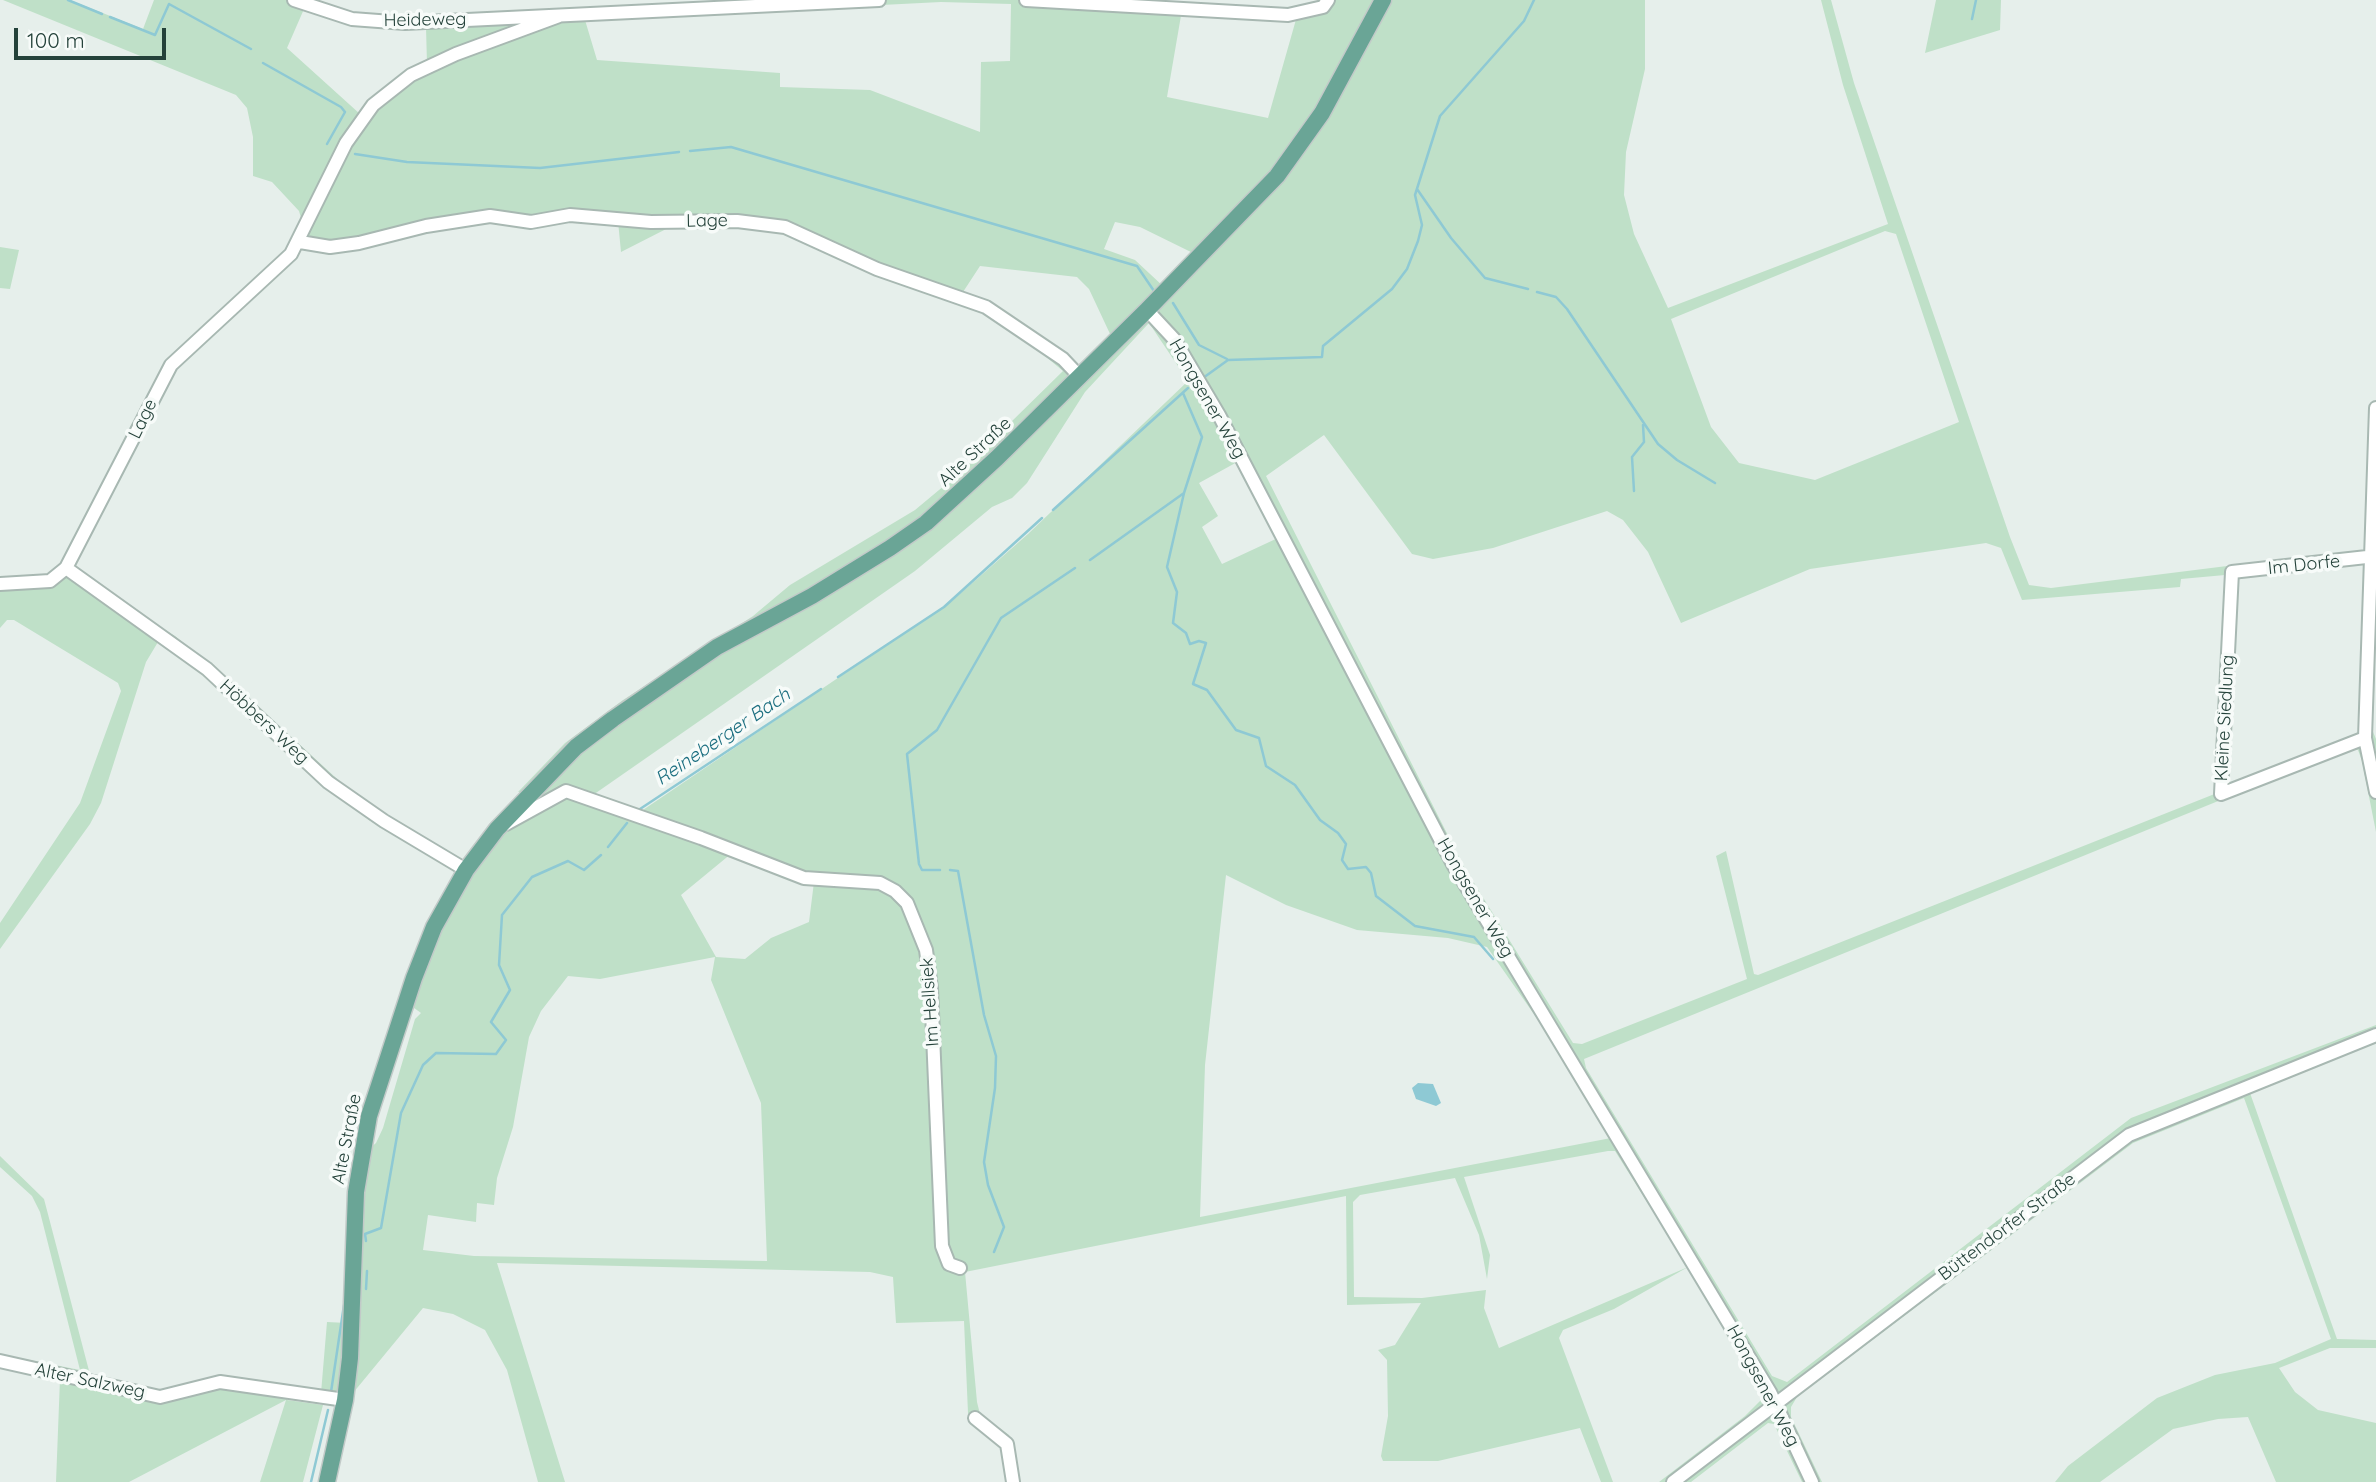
<!DOCTYPE html>
<meta charset="utf-8">
<style>
body{margin:0}
#map{position:relative;width:2376px;height:1482px;overflow:hidden;background:#e6efeb;font-family:Quicksand,sans-serif}
canvas{display:block}
.scale{position:absolute;left:14px;top:28px;width:152px;height:32px;box-sizing:border-box;border:4px solid #24423a;border-top:0;padding-left:9px;font-size:21px;line-height:24px;white-space:nowrap;color:#24423a;-webkit-text-stroke:5px #f7fbf9;paint-order:stroke}
</style>
<div id="map">
<canvas width="2376" height="1482"></canvas>
<div class="scale">100 m</div>
</div>
<script>
const c = document.querySelector('canvas').getContext('2d');
c.lineJoin = 'round';
function fillPath(path, color) {
  c.fillStyle = color;
  c.fill(path, 'evenodd');
}
function toPath(rows) {
  const path = new Path2D();
  for (const r of rows) {
    path.moveTo(r[0], r[1]);
    for (let i = 2; i < r.length; i += 2) path.lineTo(r[i], r[i + 1]);
  }
  return path;
}
function strokePath(path, color, width, dash) {
  c.strokeStyle = color;
  c.lineWidth = width;
  c.lineCap = dash ? 'butt' : 'round';
  c.setLineDash(dash || []);
  c.stroke(path);
}
function drawText(font, color, halo, rows, align = 'center') {
  c.font = font + ' Quicksand,sans-serif';
  c.lineWidth = 7;
  c.setLineDash([]);
  c.textBaseline = 'middle';
  c.strokeStyle = halo;
  c.fillStyle = color;
  for (const [text, x, y, turn = 0] of rows) {
    c.save();
    c.translate(x, y);
    c.rotate((+turn || 0) * Math.PI / 180);
    c.textAlign = isNaN(turn) ? turn : align;
    if (halo) c.strokeText(text, 0, 0);
    c.fillText(text, 0, 0);
    c.restore();
  }
}
fillPath(toPath([
 [3,0,70,0,143,29,154,0,313,0,354,13,420,16,736,0,1102,0,1183,4,1167,97,1268,118,1299,9,1323,0,1645,0,1645,69,1626,152,1624,195,1634,234,1668,308,1888,224,1843,85,1821,0,1831,0,1854,83,2010,537,2029,585,2051,588,2291,558,2291,569,2181,579,2180,587,2022,600,2001,548,1986,543,1810,569,1681,623,1648,552,1623,520,1607,511,1493,548,1433,559,1412,554,1324,435,1266,476,1463,865,1573,1043,1582,1044,1747,979,1716,856,1726,851,1754,974,1758,975,2212,795,2371,727,2376,739,2376,832,2362,761,2358,750,2351,747,1584,1059,1586,1068,1772,1376,1787,1382,2131,1118,2376,1025,2376,1042,2250,1093,2337,1339,2376,1340,2376,1348,2330,1348,2279,1368,2295,1392,2318,1410,2376,1423,2376,1482,2276,1482,2248,1417,2218,1419,2173,1429,2100,1482,2055,1482,2068,1466,2157,1398,2215,1375,2275,1363,2331,1339,2244,1098,2133,1143,1797,1397,1791,1407,1791,1417,1822,1482,1802,1482,1774,1424,1768,1423,1691,1482,1659,1482,1745,1416,1761,1400,1761,1390,1688,1267,1614,1309,1563,1330,1559,1338,1613,1482,1601,1482,1580,1428,1438,1461,1383,1461,1381,1456,1388,1416,1387,1360,1378,1350,1395,1345,1421,1303,1347,1305,1346,1196,965,1272,977,1402,980,1414,1009,1435,1012,1445,1004,1446,973,1424,968,1413,964,1321,896,1323,893,1277,870,1272,497,1263,565,1482,538,1482,507,1370,485,1330,453,1314,423,1308,353,1393,362,1255,351,1254,369,1149,376,1143,383,1128,415,1019,421,1013,410,1005,449,911,470,874,535,791,518,792,565,743,623,700,753,616,790,585,915,510,957,475,1063,371,1003,321,983,310,874,274,783,233,735,226,674,225,621,252,618,221,507,219,430,228,388,242,331,252,302,246,306,235,299,211,272,182,253,176,253,137,247,108,236,95],
 [941,2,1011,4,1010,61,981,62,980,132,870,90,780,87,780,73,597,60,585,20],
 [304,9,350,22,394,28,426,27,427,64,360,114,287,48],
 [1115,222,1140,227,1197,255,1164,287,1135,260,1104,249],
 [1885,231,1896,234,1959,422,1815,480,1739,463,1711,427,1671,319],
 [980,266,1077,277,1089,289,1111,336,1077,368,963,292],
 [1149,323,1188,381,1028,534,953,600,640,812,593,795,915,571,992,507,1012,498,1027,483,1085,392],
 [1239,461,1280,537,1222,564,1202,527,1218,516,1199,483],
 [732,853,814,882,809,922,771,938,745,959,716,957,681,895],
 [1226,875,1286,905,1357,930,1448,938,1487,947,1552,1040,1611,1138,1200,1217,1205,1065],
 [715,957,711,980,761,1103,767,1261,474,1256,423,1250,428,1215,476,1222,477,1203,494,1205,497,1178,513,1127,529,1037,541,1011,568,976,600,979],
 [1608,1151,1615,1151,1688,1267,1499,1348,1484,1308,1486,1290,1422,1298,1354,1297,1353,1202,1360,1195,1455,1178,1479,1235,1487,1279,1490,1255,1464,1177],
 [1936,0,2001,0,2000,30,1925,53],
 [0,247,19,250,10,289,0,288],
 [59,568,175,636,230,681,358,798,462,862,455,872,369,820,337,795,202,674,158,642,146,662,101,803,90,824,0,949,0,923,80,803,121,691,118,683,14,620,7,620,0,628,0,576,42,576],
 [0,1156,44,1199,93,1386,152,1400,225,1388,287,1395,287,1400,323,1405,303,1482,260,1482,286,1400,129,1482,56,1482,60,1379,0,1365,0,1354,80,1370,40,1212,32,1196,0,1167],
 [327,1322,347,1323,338,1395,321,1393]
]), '#bfe0c8');
fillPath(toPath([
 [1418,1083,1433,1084,1441,1103,1436,1106,1416,1099,1412,1088]
]), '#8ec9d4');
strokePath(toPath([
 [68,0,102,14],
 [110,17,155,35,169,4,251,49],
 [1972,19,1976,0],
 [263,63,341,107,345,112,327,144],
 [690,151,731,147,1137,266,1154,291],
 [355,154,407,162,540,168,679,152],
 [1417,189,1451,238,1485,278,1528,289],
 [1537,292,1556,297,1567,309,1658,444,1677,460,1715,483],
 [1173,303,1199,345,1227,359],
 [1203,378,1228,360,1322,357,1323,346,1392,289,1407,269,1418,241,1422,225,1415,195,1440,116,1524,21,1534,0],
 [1634,491,1632,457,1644,442,1643,425],
 [1184,493,1167,567,1177,592,1173,623,1186,633,1190,644,1199,641,1206,643,1193,684,1207,690,1236,730,1259,738,1266,766,1295,785,1320,820,1338,833,1346,844,1342,860,1348,869,1366,867,1371,873,1376,896,1415,926,1474,937,1493,959],
 [1053,510,1188,388],
 [1090,560,1184,493,1202,437,1183,393],
 [838,677,944,607,1042,518],
 [640,809,821,689],
 [608,847,627,823],
 [940,870,922,870,919,864,907,754,937,730,1001,618,1075,568],
 [950,870,958,871,984,1015,996,1056,995,1088,984,1162,988,1185,1004,1227,994,1252],
 [366,1241,365,1234,381,1228,401,1113,423,1065,436,1053,496,1054,506,1040,491,1022,510,990,499,965,502,915,532,877,568,861,584,870,601,855],
 [366,1289,367,1271],
 [331,1392,344,1305],
 [311,1482,328,1410]
]), '#8ec9d4', 2.5);
const minor = toPath([
 [294,0,352,19,405,23,879,0],
 [1026,0,1288,15,1323,7,1328,0],
 [300,242,330,247,359,243,426,226,490,216,531,222,570,215,651,222,737,221,785,227,877,269,986,307,1063,359,1080,377],
 [1147,310,1174,339,1219,415,1454,866,1770,1392,1812,1482],
 [2376,408,2365,738,2376,792],
 [66,568,207,669,328,782,384,821,466,870],
 [0,584,50,581,66,568,171,365,291,254,346,143,373,105,411,75,456,54,559,16],
 [2365,738,2221,794,2232,572,2376,556],
 [506,824,566,791,701,838,804,878,880,883,895,891,907,903,926,950,931,988,942,1246,949,1264,960,1268],
 [0,1361,160,1397,220,1382,345,1400],
 [975,1418,1007,1444,1013,1482],
 [1673,1482,2129,1135,2376,1035]
]);
const major = toPath([
 [327,1482,345,1400,350,1358,356,1192,369,1116,414,978,434,927,466,870,497,829,576,747,613,719,717,647,812,596,890,548,926,523,997,458,1147,310,1277,176,1322,113,1383,0]
]);
strokePath(minor, '#a8b8b2', 16);
strokePath(major, '#c2cac8', 19);
strokePath(minor, '#fff', 12);
strokePath(major, '#6aa596', 16);
drawText('18px', '#24423a', '#f7fbf9', [
 ["Heideweg",425,20,-1],
 ["Lage",707,221,-1],
 ["Hongsener Weg",1207,399,60],
 ["Lage",143,419,-64],
 ["Alte Straße",975,452,-43],
 ["Im Dorfe",2304,565,-6],
 ["Kleine Siedlung",2225,718,-87],
 ["Höbbers Weg",264,722,43],
 ["Hongsener Weg",1475,898,60],
 ["Im Hellsiek",930,1002,-94],
 ["Alte Straße",347,1139,-79],
 ["Büttendorfer Straße",2007,1227,-37],
 ["Alter Salzweg",90,1381,12],
 ["Hongsener Weg",1763,1386,62]
]);
drawText('italic 19px', '#1c6f80', '#f7fbf9', [
 ["Reineberger Bach",723,737,-34]
]);
</script>
